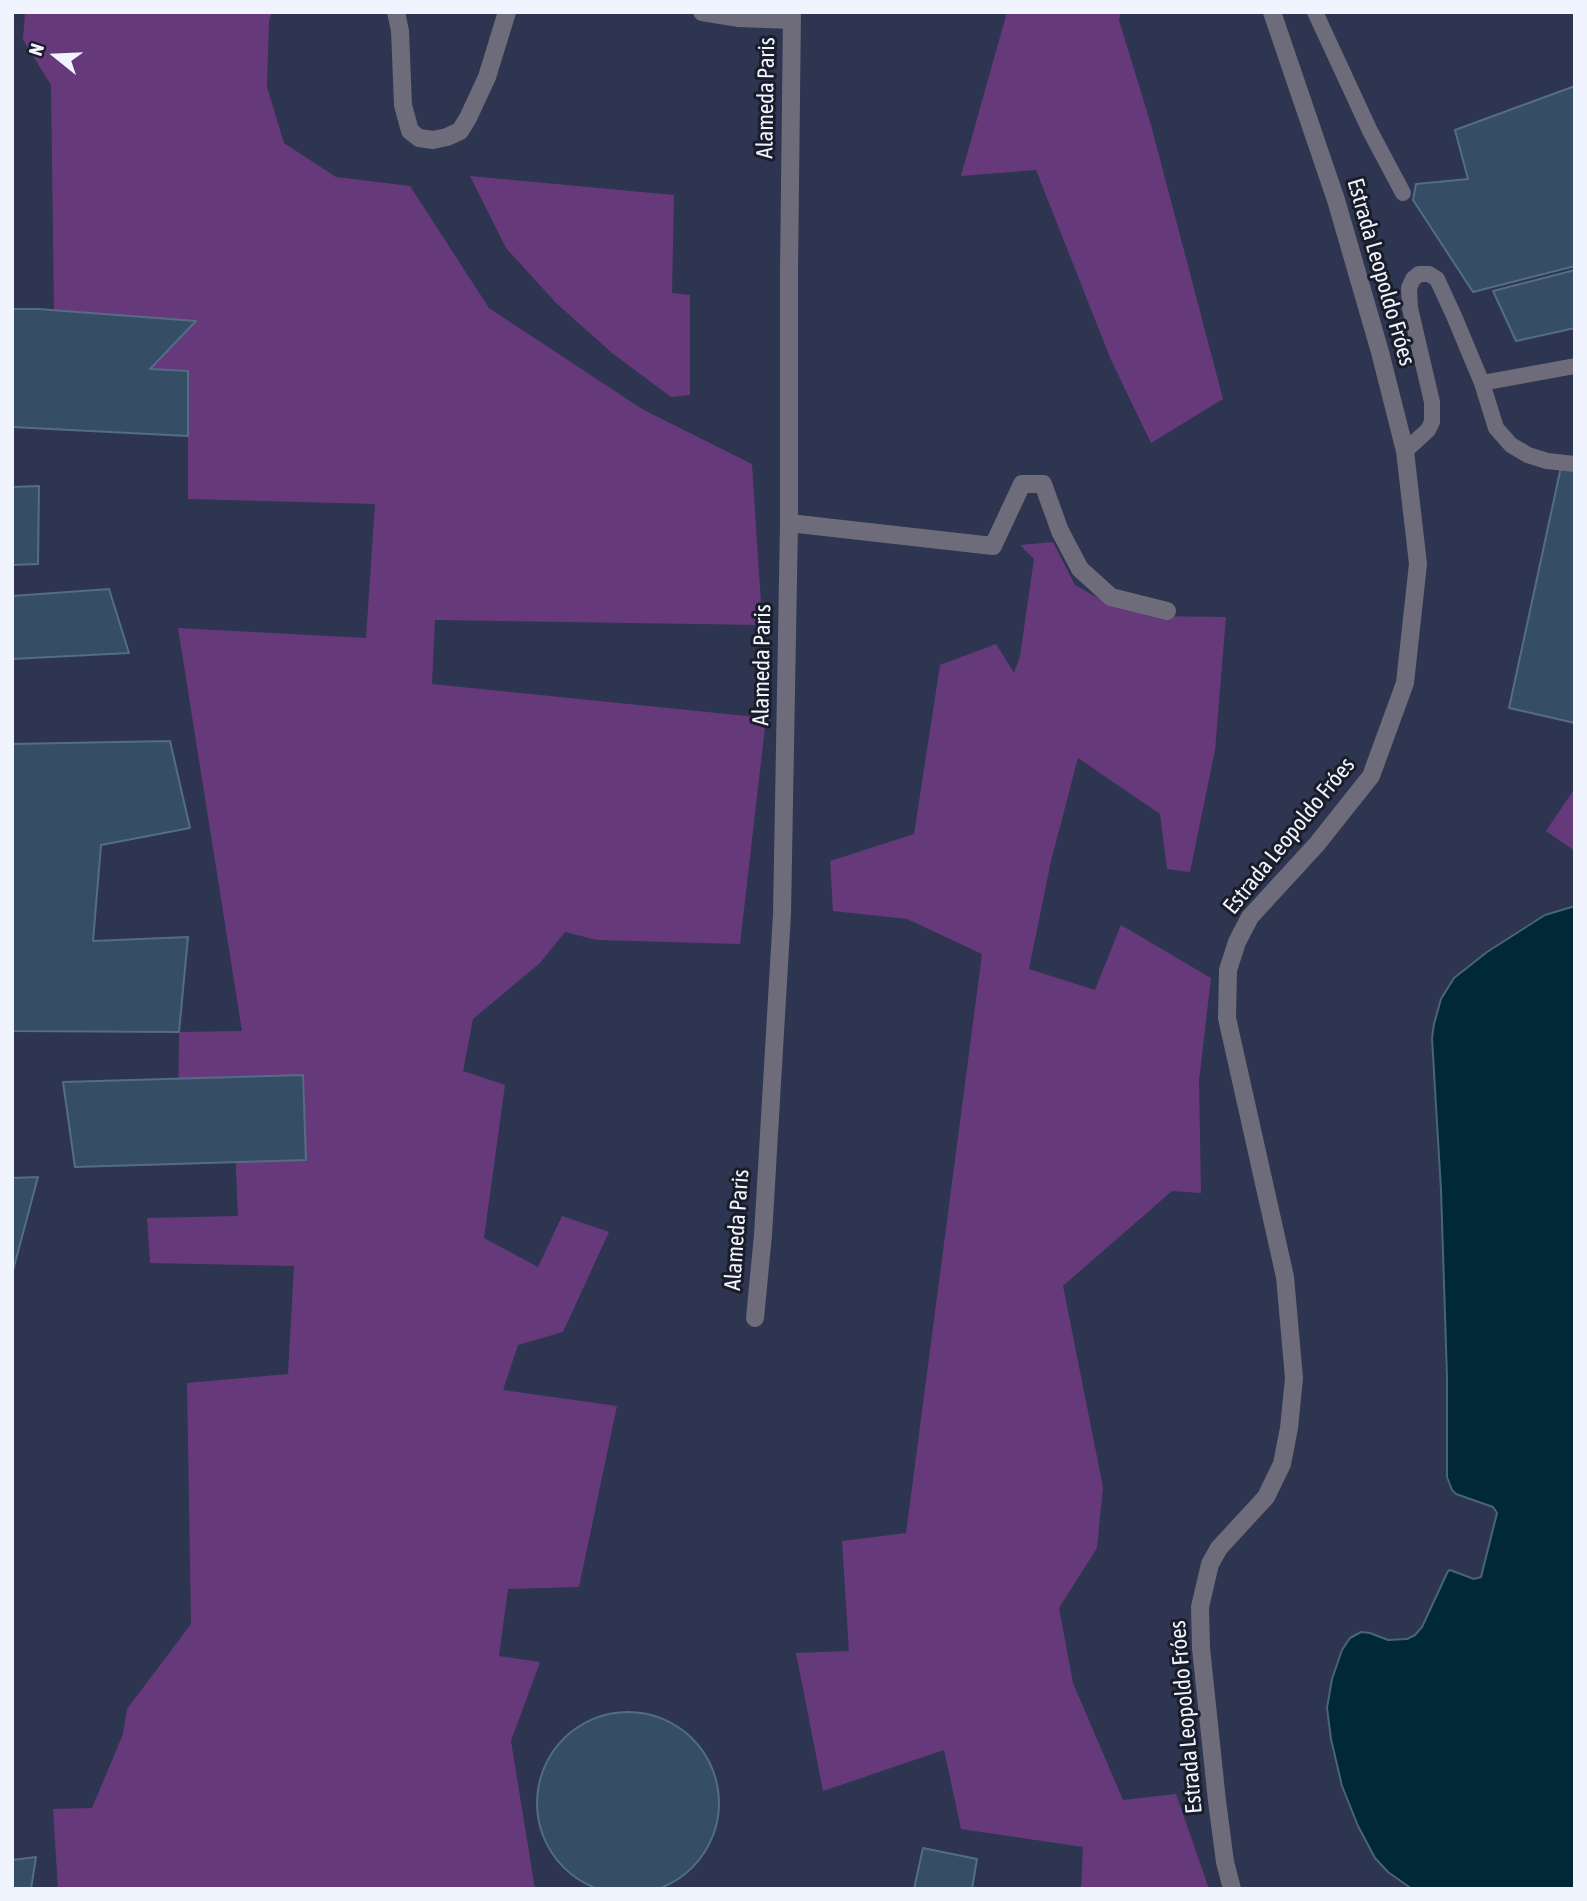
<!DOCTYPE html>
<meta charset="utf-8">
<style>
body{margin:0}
#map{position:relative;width:1587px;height:1901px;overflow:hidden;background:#2d3550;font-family:"Asap Condensed",sans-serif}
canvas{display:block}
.frame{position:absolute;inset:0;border:14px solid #f0f4fe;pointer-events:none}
.north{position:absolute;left:21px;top:21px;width:70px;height:70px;-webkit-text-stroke:5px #191d2a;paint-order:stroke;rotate:288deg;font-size:19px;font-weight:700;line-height:28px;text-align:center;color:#f0f4fe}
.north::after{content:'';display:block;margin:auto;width:24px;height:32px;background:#f0f4fe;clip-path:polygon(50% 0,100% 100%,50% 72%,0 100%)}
</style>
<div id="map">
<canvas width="1587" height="1901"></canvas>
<div class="frame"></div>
<div class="north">N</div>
</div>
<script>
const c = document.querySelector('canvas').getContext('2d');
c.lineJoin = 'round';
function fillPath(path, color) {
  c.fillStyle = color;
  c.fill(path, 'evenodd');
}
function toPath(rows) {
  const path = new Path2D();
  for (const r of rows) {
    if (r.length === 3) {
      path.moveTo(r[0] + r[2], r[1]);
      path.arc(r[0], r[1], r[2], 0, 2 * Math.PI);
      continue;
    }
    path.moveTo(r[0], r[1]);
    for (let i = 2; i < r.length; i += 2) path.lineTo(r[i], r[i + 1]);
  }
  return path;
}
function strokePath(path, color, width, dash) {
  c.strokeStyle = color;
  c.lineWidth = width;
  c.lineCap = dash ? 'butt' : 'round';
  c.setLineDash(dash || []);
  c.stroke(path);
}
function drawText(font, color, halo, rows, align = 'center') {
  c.font = font + ' "Asap Condensed",sans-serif';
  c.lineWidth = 6;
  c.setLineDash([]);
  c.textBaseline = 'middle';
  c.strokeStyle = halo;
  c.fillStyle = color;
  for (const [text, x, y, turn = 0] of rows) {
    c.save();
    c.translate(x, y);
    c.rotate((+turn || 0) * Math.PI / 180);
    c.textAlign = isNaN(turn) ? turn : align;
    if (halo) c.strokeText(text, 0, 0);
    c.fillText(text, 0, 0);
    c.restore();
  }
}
fillPath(toPath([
 [25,12,272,12,269,21,267,87,284,143,336,177,410,186,489,308,642,409,752,464,761,604,761,625,435,620,432,684,766,718,740,944,597,940,565,932,540,963,473,1019,463,1071,505,1085,484,1238,538,1267,562,1216,609,1232,563,1332,518,1345,503,1390,617,1406,579,1587,508,1589,499,1656,540,1662,511,1741,535,1889,58,1889,53,1809,92,1808,123,1734,127,1709,191,1624,187,1383,288,1374,294,1266,150,1263,147,1218,238,1216,234,1123,178,1120,179,1032,242,1031,178,628,366,638,375,504,188,499,188,372,150,369,54,313,51,85,23,40],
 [1007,12,1121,12,1119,20,1151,125,1223,399,1151,443,1111,360,1036,170,961,176],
 [470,176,674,195,672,293,690,295,690,395,671,397,612,353,556,303,506,248],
 [1053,542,1075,585,1107,603,1150,616,1226,617,1215,750,1190,872,1167,869,1160,814,1078,758,1051,861,1029,969,1095,990,1121,925,1211,978,1199,1081,1201,1193,1172,1191,1063,1286,1103,1487,1097,1548,1059,1608,1073,1683,1123,1800,1176,1794,1209,1889,1081,1889,1083,1847,961,1829,944,1750,823,1791,796,1653,849,1651,842,1541,906,1533,982,954,907,919,833,911,830,861,914,834,940,665,996,644,1014,673,1020,656,1034,559,1020,545],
 [1575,788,1575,851,1546,831]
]), '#663a7a');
const water = toPath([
 [1575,906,1575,1889,1412,1889,1388,1872,1375,1858,1358,1826,1342,1786,1331,1739,1327,1708,1332,1679,1342,1650,1350,1638,1361,1632,1370,1633,1388,1640,1407,1639,1415,1635,1422,1627,1448,1571,1450,1570,1474,1579,1481,1577,1497,1513,1493,1507,1456,1494,1452,1490,1447,1477,1447,1377,1441,1190,1432,1038,1434,1024,1441,999,1454,978,1487,952,1545,915,1575,906]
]);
fillPath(water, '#002837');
strokePath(water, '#486573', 2);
const building = toPath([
 [1575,86,1575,266,1473,292,1413,200,1416,184,1468,179,1455,130,1575,86],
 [1575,270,1575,328,1516,341,1493,291,1575,270],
 [12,309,38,309,196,321,150,369,188,371,188,436,12,427,12,309],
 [1561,467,1575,470,1575,723,1509,708,1561,467],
 [39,486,38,564,12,565,12,487,39,486],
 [109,589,129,653,12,659,12,596,109,589],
 [170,741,190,828,101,845,93,941,188,937,179,1032,12,1031,12,744,170,741],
 [303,1075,306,1160,75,1167,63,1082,303,1075],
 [38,1177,12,1274,12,1178,38,1177],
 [628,1803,91],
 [923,1848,977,1859,972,1889,914,1889,923,1848],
 [36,1857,31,1889,12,1889,12,1860,36,1857]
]);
fillPath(building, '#364e65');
strokePath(building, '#546c85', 2);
strokePath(toPath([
 [1315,12,1370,131,1403,193],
 [1482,383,1575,366],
 [1405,451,1428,430,1432,422,1432,402,1410,308,1409,288,1413,279,1419,274,1429,274,1437,279,1454,316,1482,383,1496,428,1511,445,1528,455,1547,461,1575,464]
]), '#6e6c7a', 16);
strokePath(toPath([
 [789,523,993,546,1022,484,1043,484,1060,531,1080,569,1111,597,1167,611]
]), '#6e6c7a', 18);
strokePath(toPath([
 [396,12,400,31,403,105,410,131,419,138,433,140,447,137,460,131,468,118,487,77,507,12],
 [702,12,739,18,792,20],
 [755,1318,763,1235,782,914,789,523,789,271,792,12]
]), '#6e6c7a', 18);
strokePath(toPath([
 [1232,1889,1225,1862,1217,1801,1201,1648,1200,1607,1210,1564,1219,1548,1266,1497,1282,1464,1289,1428,1294,1378,1285,1277,1227,1018,1228,970,1237,942,1250,917,1317,844,1371,776,1405,683,1418,564,1405,451,1380,352,1336,200,1272,12]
]), '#6e6c7a', 18);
drawText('23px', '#f0f4fe', '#191d2a', [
 ["Alameda Paris",766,98,-89],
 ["Estrada Leopoldo Fróes",1381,272,74],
 ["Alameda Paris",762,665,-89],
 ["Estrada Leopoldo Fróes",1289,836,-51],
 ["Alameda Paris",737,1230,-86],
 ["Estrada Leopoldo Fróes",1186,1717,-95]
]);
</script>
